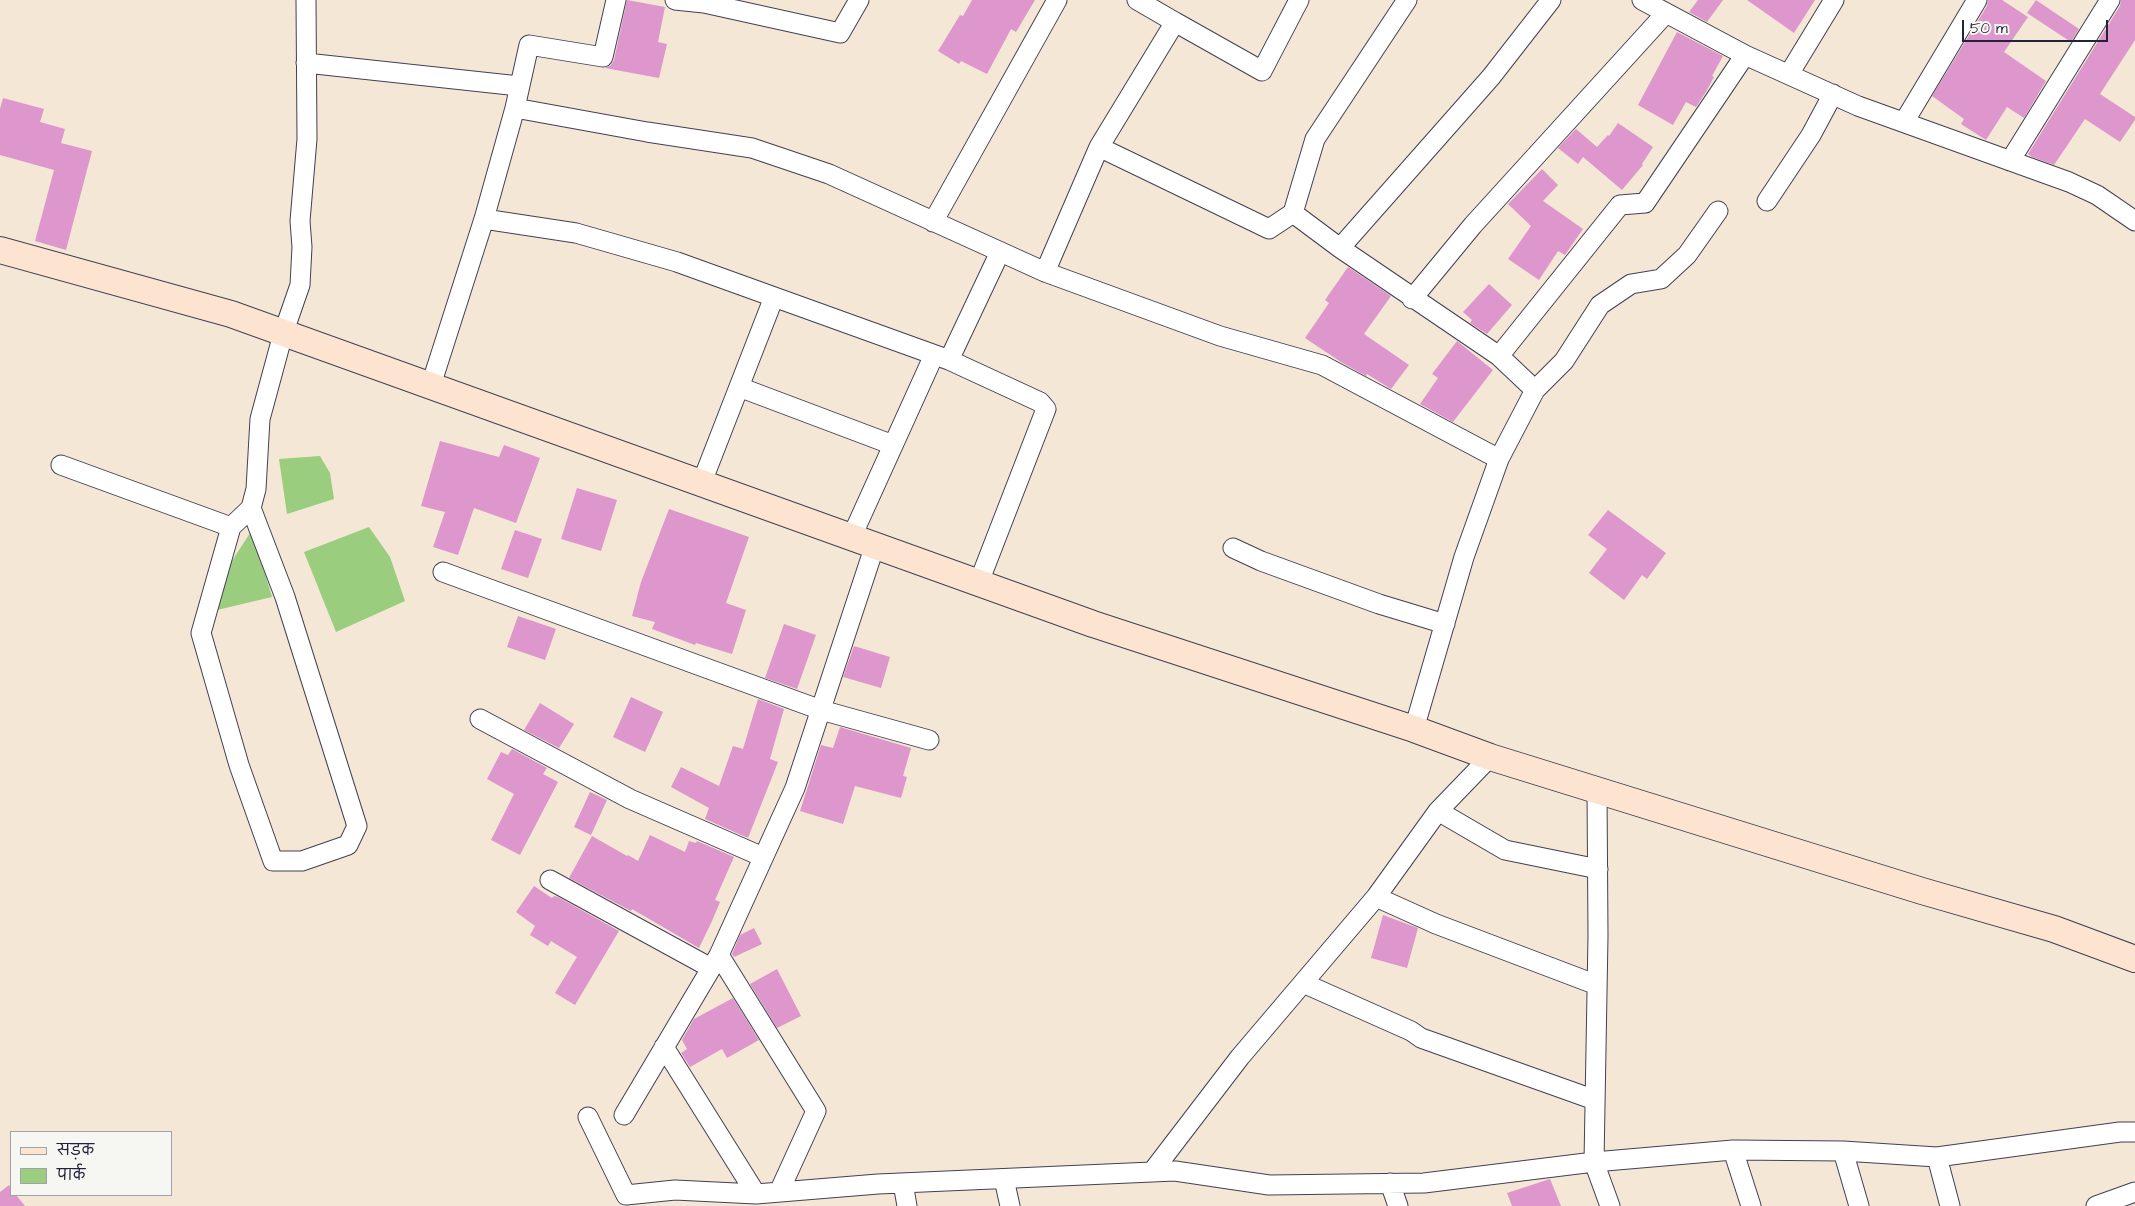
<!DOCTYPE html>
<meta charset="utf-8">
<style>
body{margin:0}
#map{position:relative;width:2135px;height:1206px;overflow:hidden;background:#f4e7d5;font-family:"Architects Daughter","Playpen Sans Deva",sans-serif}
canvas{display:block}
.legend{position:absolute;left:10px;top:1131px;width:162px;height:65px;box-sizing:border-box;background:#f6f6f2;border:1px solid #a1a1a9;margin:0;padding:6px 9px;list-style:none;font-size:15px;color:#22223b}
.legend li{display:flex;align-items:center;gap:10px;height:25px}
.legend b{width:25px;border:1px solid #a1a1a9}
.scale{position:absolute;left:1962px;top:20px;width:146px;height:22px;box-sizing:border-box;border:2px solid #22223b;border-top:0;padding-left:6px;font-size:15px;line-height:18px;white-space:nowrap;color:#22223b;-webkit-text-stroke:4px #f6f6f2;paint-order:stroke}
</style>
<div id="map">
<canvas width="2135" height="1206"></canvas>
<ul class="legend">
<li><b style="height:6px;background:#fde4d0"></b>सड़क</li>
<li><b style="height:14px;background:#9acd7d"></b>पार्क</li>
</ul>
<div class="scale">50 m</div>
</div>
<script>
const c = document.querySelector('canvas').getContext('2d');
c.lineJoin = 'round';
function fillPath(path, color) {
  c.fillStyle = color;
  c.fill(path, 'evenodd');
}
function toPath(rows) {
  const path = new Path2D();
  for (const r of rows) {
    path.moveTo(r[0], r[1]);
    for (let i = 2; i < r.length; i += 2) path.lineTo(r[i], r[i + 1]);
  }
  return path;
}
function strokePath(path, color, width, dash) {
  c.strokeStyle = color;
  c.lineWidth = width;
  c.lineCap = dash ? 'butt' : 'round';
  c.setLineDash(dash || []);
  c.stroke(path);
}
fillPath(toPath([
 [320,456,330,473,334,499,287,514,279,459],
 [369,527,390,557,405,601,336,632,304,552],
 [252,530,272,597,217,610,228,567]
]), '#9acd7d');
fillPath(toPath([
 [627,0,665,7,658,42,667,44,659,78,605,68,611,65,614,60],
 [972,0,1035,0,1016,32,1011,29,987,74,961,61,959,64,938,51,960,15,963,16],
 [1698,0,1723,0,1707,22,1689,12],
 [1747,0,1815,0,1794,33],
 [1988,0,2002,0,2028,17,2004,52,2046,81,2024,118,2007,107,1986,140,1961,124,1964,119,1932,96,1987,6],
 [2036,0,2079,29,2071,42,2027,13],
 [2121,0,2135,0,2135,40,2100,94,2135,117,2135,120,2120,142,2085,119,2054,165,2032,157,2028,154,2120,6],
 [1677,32,1723,56,1712,76,1714,77,1706,92,1696,107,1686,102,1673,125,1638,105],
 [3,98,44,109,40,122,65,129,61,143,92,151,66,250,35,241,54,170,0,155,0,109],
 [1618,123,1653,147,1642,164,1643,165,1622,190,1583,157,1578,164,1558,148,1576,129,1597,147,1608,135,1609,136],
 [1542,169,1558,185,1543,201,1583,229,1565,255,1558,251,1539,280,1508,259,1531,226,1508,204],
 [1348,267,1391,296,1364,334,1409,365,1391,389,1367,374,1366,376,1341,362,1305,338,1329,303,1325,300],
 [1489,284,1512,305,1487,334,1470,323,1472,320,1463,312],
 [1457,341,1493,370,1453,422,1420,404,1438,378,1432,374],
 [440,441,499,457,504,445,540,458,516,523,474,508,458,555,433,547,445,512,421,506],
 [577,488,617,500,601,551,561,539],
 [669,509,749,537,726,603,746,610,732,654,696,643,695,645,652,629,655,622,632,616,641,582],
 [1608,510,1666,553,1647,579,1642,575,1624,600,1589,573,1607,549,1588,535],
 [515,530,542,539,528,578,501,569],
 [518,616,556,629,545,660,507,647],
 [784,624,816,635,797,689,765,678],
 [854,646,890,657,881,688,843,677],
 [631,697,663,712,645,752,613,737],
 [758,699,784,709,770,759,778,762,748,838,705,819,709,808,671,787,681,767,719,786,733,746,743,749],
 [540,703,574,724,559,748,524,730],
 [840,727,911,748,903,776,907,777,901,798,855,786,843,824,800,811,821,745,833,748],
 [512,749,547,768,543,774,558,782,520,855,491,840,514,794,487,779,501,752,508,755],
 [590,792,607,800,591,835,574,827],
 [650,835,685,852,689,841,696,843,697,841,734,857,715,900,720,902,712,921,699,948,632,909,631,911,569,878,592,836,627,856,628,855,638,861],
 [534,886,552,898,554,896,558,897,619,931,575,1005,555,993,577,957,551,941,548,946,530,935,535,926,516,912],
 [1383,915,1418,928,1407,968,1371,958],
 [754,928,762,944,734,957,732,954,740,935],
 [777,969,801,1016,777,1028,750,984],
 [733,998,759,1040,727,1058,722,1049,690,1067,681,1053,687,1049,682,1040,694,1019],
 [1550,1179,1561,1206,1512,1206,1507,1193],
 [9,1185,11,1188,11,1195,16,1195,25,1206,0,1206,0,1192]
]), '#dd97cc');
const minor = toPath([
 [675,0,704,3,840,33,859,0],
 [1642,0,1745,55,1858,106,2069,182,2097,195,2135,221],
 [1175,22,1262,71,1299,0],
 [306,63,519,86],
 [1789,74,1834,0],
 [515,108,647,132,752,148,829,174,1045,272,1220,336,1322,365,1499,459],
 [1904,122,1977,0],
 [1099,147,1175,22,1137,0],
 [2010,161,2110,0],
 [1767,201,1811,135,1833,94],
 [484,219,576,233,677,262,949,360,1040,402,1046,409,979,582],
 [933,222,1057,0],
 [1340,248,1293,213,1315,139,1407,0],
 [1045,272,1099,147,1269,229,1293,213],
 [1412,299,1473,225,1666,13],
 [1499,356,1620,205,1645,203,1745,55],
 [949,360,1000,252],
 [431,385,484,219,515,108,529,45,603,57,616,0],
 [739,387,893,445],
 [1535,390,1564,361,1600,305,1631,284,1661,279,1687,255,1718,211],
 [61,465,231,527],
 [702,482,774,297],
 [251,508,285,597,357,826,348,845,302,861,273,861,239,765,201,633,231,527,251,508,256,489,260,419,283,334,300,285,302,247,300,221,307,139,306,0],
 [852,536,934,355],
 [1233,548,1261,561,1379,604,1445,624],
 [443,572,821,710,929,740],
 [480,719,630,799,763,857],
 [1414,729,1464,557,1499,459,1535,390,1499,356,1340,248,1491,77,1551,0],
 [1597,790,1598,936,1594,1162,1610,1206],
 [1438,811,1505,850,1598,869],
 [550,880,711,968],
 [1376,897,1436,924,1597,985],
 [719,955,816,1111,779,1192],
 [1303,983,1411,1031,1421,1038,1595,1100],
 [664,1047,756,1194],
 [624,1115,719,955,795,788,875,545],
 [588,1117,626,1195,675,1190,756,1194,878,1184,1175,1171,1269,1185,1424,1183,1594,1162,1733,1150,1751,1206],
 [1733,1150,1843,1151,1859,1206],
 [1843,1151,1937,1157,2120,1132,2135,1132],
 [1937,1157,1950,1206],
 [1152,1172,1240,1057,1376,897,1438,811,1490,757],
 [1004,1179,1010,1206],
 [903,1183,907,1206],
 [1390,1183,1398,1206],
 [2096,1206,2135,1192]
]);
const secondary = toPath([
 [0,250,231,314,1093,624,1414,729,1490,757,1922,891,2054,929,2135,959]
]);
strokePath(minor, '#424052', 21);
strokePath(secondary, '#424052', 28);
strokePath(minor, '#fff', 19);
strokePath(secondary, '#fde4d0', 26);
</script>
